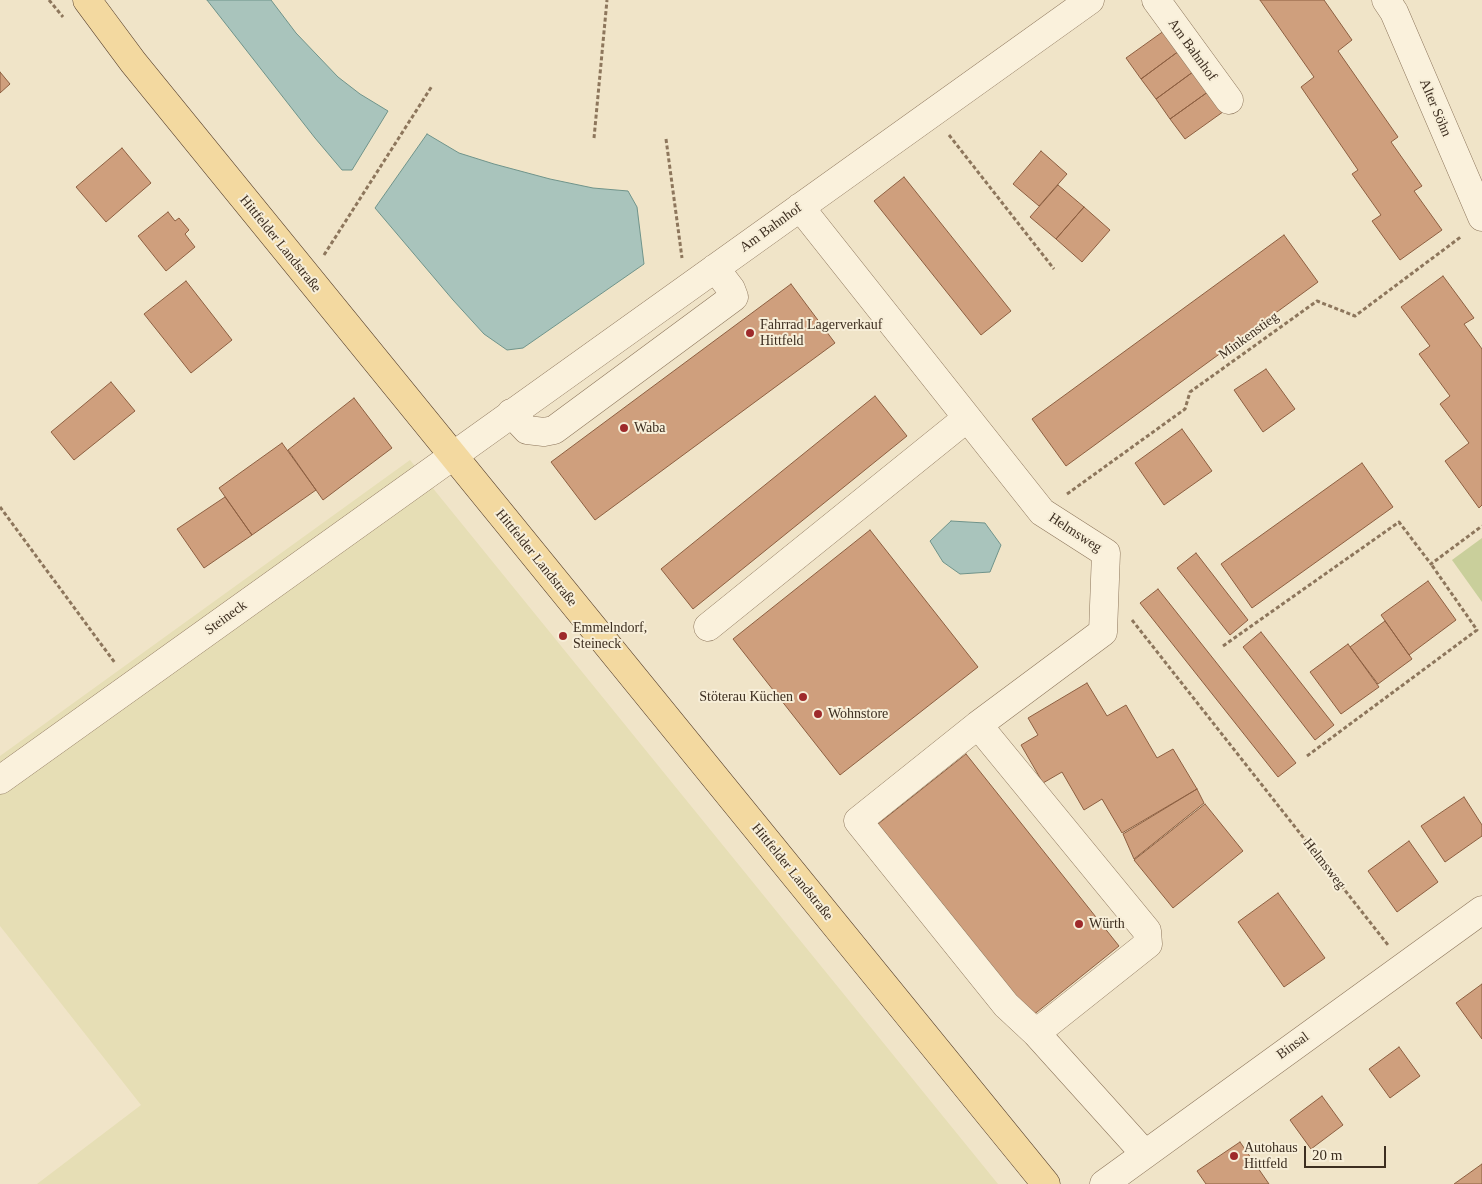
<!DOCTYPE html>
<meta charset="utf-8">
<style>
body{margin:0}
#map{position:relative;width:1482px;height:1184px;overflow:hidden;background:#f0e4c8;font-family:"Times New Roman",serif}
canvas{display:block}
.scale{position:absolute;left:1304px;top:1146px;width:82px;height:22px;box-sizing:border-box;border:2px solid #3d2e20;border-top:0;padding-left:6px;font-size:15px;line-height:18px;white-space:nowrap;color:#3d2e20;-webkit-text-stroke:4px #f7eed8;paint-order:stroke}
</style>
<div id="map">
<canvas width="1482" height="1184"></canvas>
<div class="scale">20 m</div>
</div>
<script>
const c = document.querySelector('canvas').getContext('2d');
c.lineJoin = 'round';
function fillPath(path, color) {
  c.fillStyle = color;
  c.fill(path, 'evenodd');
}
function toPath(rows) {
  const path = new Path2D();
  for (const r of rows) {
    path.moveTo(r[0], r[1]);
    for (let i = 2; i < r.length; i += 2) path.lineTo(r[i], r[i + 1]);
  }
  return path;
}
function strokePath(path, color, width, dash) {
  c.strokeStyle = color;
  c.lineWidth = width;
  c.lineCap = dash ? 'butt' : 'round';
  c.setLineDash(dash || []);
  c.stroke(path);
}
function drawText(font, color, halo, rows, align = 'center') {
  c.font = font + ' "Times New Roman",serif';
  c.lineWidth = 4;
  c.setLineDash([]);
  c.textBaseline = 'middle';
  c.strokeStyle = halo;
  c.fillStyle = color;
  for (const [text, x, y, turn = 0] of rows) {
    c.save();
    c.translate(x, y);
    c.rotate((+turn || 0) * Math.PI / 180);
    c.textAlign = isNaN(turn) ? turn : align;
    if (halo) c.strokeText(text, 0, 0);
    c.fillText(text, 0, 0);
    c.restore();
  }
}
fillPath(toPath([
 [410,460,998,1184,37,1184,141,1105,0,926,0,756]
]), '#e6deb5');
fillPath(toPath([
 [1482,538,1482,602,1452,560]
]), '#c9cf9b');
const water = toPath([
 [207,0,271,0,296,33,338,77,360,94,388,111,352,170,342,170,315,138,207,0],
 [427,134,459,153,494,164,550,179,593,188,628,191,637,207,644,264,523,348,507,350,484,334,453,300,375,208,427,134],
 [951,521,985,523,1001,545,990,572,960,574,943,562,930,541,951,521]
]);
fillPath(water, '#a9c4bc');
strokePath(water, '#6f938a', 1);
const building = toPath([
 [1260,0,1324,0,1352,40,1338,51,1398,137,1391,142,1422,186,1414,191,1442,230,1400,260,1372,221,1381,215,1352,174,1358,170,1301,87,1314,77,1260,0],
 [1168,28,1183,48,1141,79,1126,58,1168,28],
 [1183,48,1197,69,1156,99,1141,79,1183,48],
 [1197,69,1212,89,1170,119,1156,99,1197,69],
 [0,72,10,84,0,93,0,72],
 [1212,89,1227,109,1185,139,1170,119,1212,89],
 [122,148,151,183,106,222,76,187,122,148],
 [1041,151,1067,174,1039,206,1013,184,1041,151],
 [904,177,1011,311,981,335,874,201,904,177],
 [1058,185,1084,207,1056,239,1030,217,1058,185],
 [1084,207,1110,230,1082,262,1056,239,1084,207],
 [168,212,175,221,179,218,189,230,185,234,195,247,166,271,138,236,168,212],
 [1284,235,1318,282,1066,466,1032,419,1284,235],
 [1443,276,1474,318,1464,324,1482,349,1482,505,1479,508,1445,461,1469,443,1440,404,1450,396,1419,354,1430,346,1401,307,1443,276],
 [186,281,232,340,191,373,144,314,186,281],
 [791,284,835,343,595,520,551,462,791,284],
 [1266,369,1295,409,1263,432,1234,390,1266,369],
 [111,382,135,411,74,460,51,432,111,382],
 [875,396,907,436,693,609,661,569,875,396],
 [354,398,392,448,323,500,288,450,354,398],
 [1182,429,1212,471,1164,505,1135,463,1182,429],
 [282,443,316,490,252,535,219,488,282,443],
 [1362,463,1393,507,1252,608,1221,564,1362,463],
 [225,497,252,535,204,568,177,529,225,497],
 [870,530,978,667,840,775,733,639,870,530],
 [1196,553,1248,620,1230,635,1177,568,1196,553],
 [1428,581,1456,620,1409,655,1381,615,1428,581],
 [1158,589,1296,763,1278,777,1140,603,1158,589],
 [1385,621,1412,659,1378,684,1350,647,1385,621],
 [1261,632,1334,725,1315,740,1243,647,1261,632],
 [1348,644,1379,687,1341,714,1310,672,1348,644],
 [1087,683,1107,716,1126,705,1157,758,1173,749,1197,789,1122,833,1102,799,1084,810,1062,772,1043,783,1021,745,1038,735,1028,718,1087,683],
 [966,754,1119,946,1032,1016,878,824,966,754],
 [1197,789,1204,803,1134,859,1123,834,1197,789],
 [1464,797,1482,825,1482,836,1445,862,1421,826,1464,797],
 [1205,804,1243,851,1173,908,1134,860,1205,804],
 [1409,841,1438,882,1397,912,1368,871,1409,841],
 [1278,893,1325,958,1284,987,1238,922,1278,893],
 [1482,984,1482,1039,1456,1003,1482,984],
 [1399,1047,1420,1076,1390,1098,1369,1069,1399,1047],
 [1322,1096,1343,1125,1311,1149,1290,1120,1322,1096],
 [1240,1142,1269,1184,1206,1184,1197,1171,1240,1142],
 [1482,1164,1482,1184,1454,1184,1482,1164]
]);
fillPath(building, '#cf9f7d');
strokePath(building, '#8d5f41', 1);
const minor = toPath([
 [1156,0,1229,100],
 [1386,0,1394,12,1482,217],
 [800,207,1042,512,1106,553,1103,632,978,725,858,821,1006,1005,1036,1033,1145,1154],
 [511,413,527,430,544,432,554,430,734,297,731,289,715,268],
 [708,627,967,418],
 [978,725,1147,931,1148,944,1036,1033],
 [0,780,1090,0],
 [1104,1184,1482,910]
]);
const major = toPath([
 [87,0,133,62,1046,1184]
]);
strokePath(minor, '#8d765c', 29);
strokePath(major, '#5b4430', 29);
strokePath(toPath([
 [49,0,63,17],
 [949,135,1054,269],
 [594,138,607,0],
 [666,139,682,258],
 [324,255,432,86],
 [1067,494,1185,409,1190,392,1317,301,1355,316,1462,236],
 [0,507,115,663],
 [1132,620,1388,945],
 [1223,646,1399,522,1431,564,1482,526],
 [1307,756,1477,630,1431,564]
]), '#8d765c', 3, [4, 2.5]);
strokePath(minor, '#faf1dc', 28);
strokePath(major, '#f3d9a0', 28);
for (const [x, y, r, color] of [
 [750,333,5,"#9e2a2b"],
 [624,428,5,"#9e2a2b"],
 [563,636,5,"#9e2a2b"],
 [803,697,5,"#9e2a2b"],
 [818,714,5,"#9e2a2b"],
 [1079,924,5,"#9e2a2b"],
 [1234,1156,5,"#9e2a2b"]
]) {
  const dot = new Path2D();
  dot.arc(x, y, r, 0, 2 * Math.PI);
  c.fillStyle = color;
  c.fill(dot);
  strokePath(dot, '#f7eed8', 2);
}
drawText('14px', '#3d2e20', '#f7eed8', [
 ["Am Bahnhof",1192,50,54],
 ["Alter Söhn",1435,108,67],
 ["Am Bahnhof",771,228,-36],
 ["Hittfelder Landstraße",280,244,51],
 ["Minkenstieg",1249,336,-36],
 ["Helmsweg",1075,533,33],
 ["Hittfelder Landstraße",536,558,51],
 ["Steineck",226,618,-36],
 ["Helmsweg",1324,864,52],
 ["Hittfelder Landstraße",792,872,51],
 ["Binsal",1293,1046,-36]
]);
drawText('14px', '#3d2e20', '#f7eed8', [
 ["Fahrrad Lagerverkauf",760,325],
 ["Hittfeld",760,341],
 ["Waba",634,428],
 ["Emmelndorf,",573,628],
 ["Steineck",573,644],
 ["Stöterau Küchen",793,697,"right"],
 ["Wohnstore",828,714],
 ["Würth",1089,924],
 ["Autohaus",1244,1148],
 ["Hittfeld",1244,1164]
], 'left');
</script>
